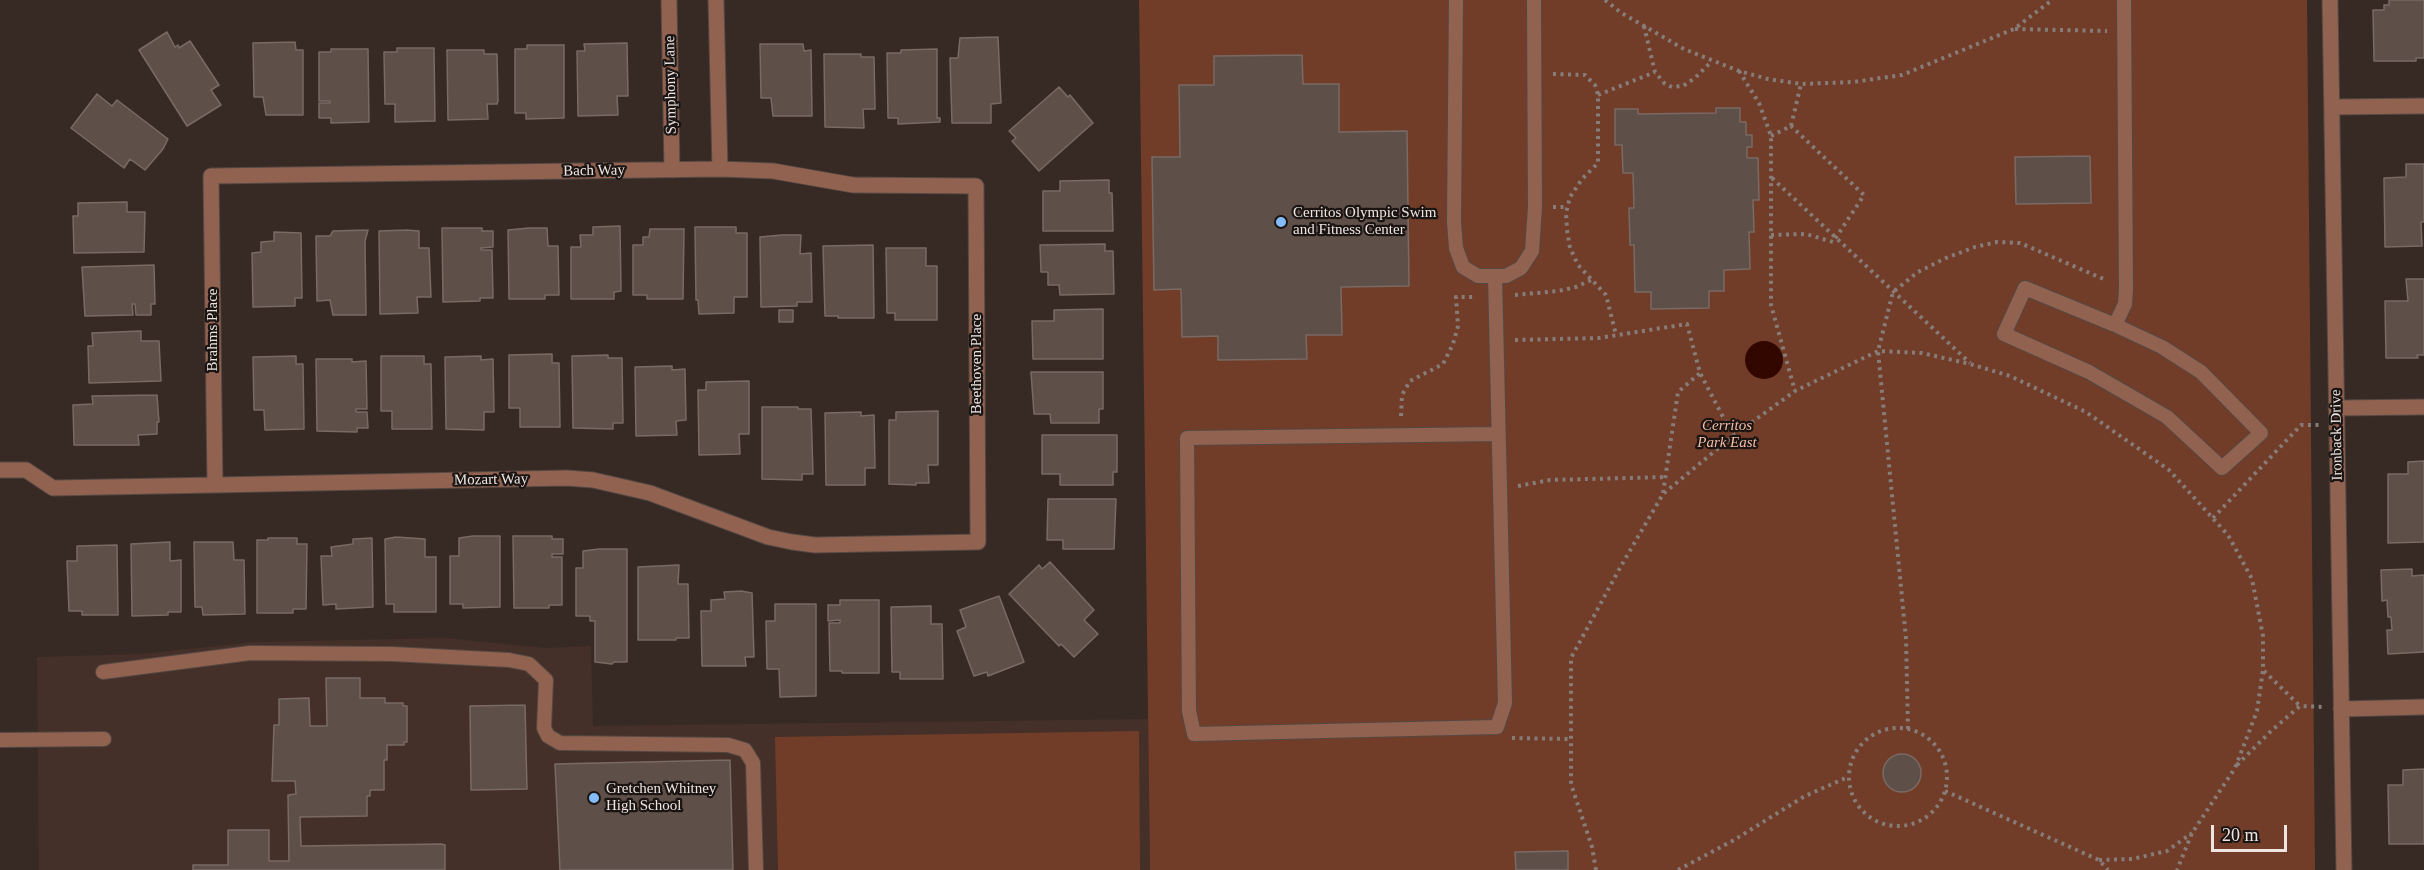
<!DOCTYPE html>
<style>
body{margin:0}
#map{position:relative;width:2424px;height:870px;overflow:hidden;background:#372a25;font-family:"Times New Roman",serif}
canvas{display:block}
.scale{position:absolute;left:2211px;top:825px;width:76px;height:27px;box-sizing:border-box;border:3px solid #eee5e2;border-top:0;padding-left:8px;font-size:18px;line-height:21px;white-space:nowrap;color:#eee5e2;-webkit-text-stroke:4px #1a1412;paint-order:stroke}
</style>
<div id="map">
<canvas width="2424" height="870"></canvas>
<div class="scale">20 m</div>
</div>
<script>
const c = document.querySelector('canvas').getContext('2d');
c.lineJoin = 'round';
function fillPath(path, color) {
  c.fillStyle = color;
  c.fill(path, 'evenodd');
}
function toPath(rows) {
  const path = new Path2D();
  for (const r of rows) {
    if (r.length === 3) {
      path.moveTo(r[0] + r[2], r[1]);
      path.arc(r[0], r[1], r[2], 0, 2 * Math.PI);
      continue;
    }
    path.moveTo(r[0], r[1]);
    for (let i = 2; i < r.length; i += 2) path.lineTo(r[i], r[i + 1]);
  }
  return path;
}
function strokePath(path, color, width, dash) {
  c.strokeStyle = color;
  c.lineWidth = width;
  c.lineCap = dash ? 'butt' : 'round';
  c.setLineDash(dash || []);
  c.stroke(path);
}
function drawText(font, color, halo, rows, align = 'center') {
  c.font = font + ' "Times New Roman",serif';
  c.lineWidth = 4.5;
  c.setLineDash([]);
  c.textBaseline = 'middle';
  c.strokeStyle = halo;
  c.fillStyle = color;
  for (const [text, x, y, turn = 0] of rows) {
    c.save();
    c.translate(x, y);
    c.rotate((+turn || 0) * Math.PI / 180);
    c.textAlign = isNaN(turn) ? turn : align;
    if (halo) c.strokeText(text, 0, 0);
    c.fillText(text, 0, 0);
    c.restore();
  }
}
fillPath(toPath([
 [446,638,544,648,591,646,593,726,1148,719,1150,870,39,870,37,657,140,654,255,642]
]), '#443028');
fillPath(toPath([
 [1139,0,2307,0,2315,870,1150,870],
 [1139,731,1140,870,778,870,775,737]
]), '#713d29');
fillPath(toPath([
 [1764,360,19]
]), '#310700');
const building = toPath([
 [2389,0,2424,0,2424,58,2416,58,2416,61,2374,61,2373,10,2384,10,2384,5,2389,5,2389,0],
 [167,32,175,47,178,45,179,48,190,41,219,85,211,90,221,105,187,126,139,50,167,32],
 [998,37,1001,103,991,104,991,123,952,123,950,58,958,58,960,38,998,37],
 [295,42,296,50,303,50,303,115,266,115,263,97,254,97,253,43,295,42],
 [627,43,628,96,617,96,618,115,578,116,577,51,585,51,584,44,627,43],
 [760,44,803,44,804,51,811,50,812,116,773,116,771,98,761,98,760,44],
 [527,45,564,45,564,118,526,119,526,113,515,113,515,49,527,49,527,45],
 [397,48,434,48,435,121,395,122,395,104,385,104,384,52,397,52,397,48],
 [331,49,368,49,369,122,331,123,331,118,319,118,319,103,330,103,330,101,319,101,319,52,331,52,331,49],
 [937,49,937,118,940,118,940,122,898,124,898,118,888,118,887,53,901,53,901,50,937,49],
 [447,50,484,50,484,54,497,54,498,101,497,104,487,104,488,119,448,120,447,50],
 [824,54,861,54,861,57,874,57,875,109,863,109,864,128,825,127,824,54],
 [1302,55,1303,84,1339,84,1339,132,1407,131,1409,286,1341,287,1342,335,1306,335,1307,359,1218,360,1218,336,1182,337,1181,289,1154,290,1152,157,1180,157,1179,85,1214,85,1214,56,1302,55],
 [1059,87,1068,97,1070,95,1093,123,1039,171,1012,141,1016,138,1009,131,1059,87],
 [97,94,112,106,117,100,168,139,163,149,145,170,130,159,124,168,71,128,97,94],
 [1716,108,1740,108,1740,122,1746,122,1746,135,1752,135,1752,147,1747,147,1747,158,1758,158,1759,200,1753,200,1754,232,1749,232,1750,269,1724,270,1724,291,1709,291,1709,308,1651,309,1651,292,1635,292,1634,245,1630,245,1629,208,1634,208,1633,173,1623,173,1622,145,1615,145,1615,109,1638,109,1638,114,1716,113,1716,108],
 [2090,156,2091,203,2016,204,2015,157,2090,156],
 [2406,164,2424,164,2424,222,2421,222,2422,246,2385,247,2384,178,2406,177,2406,164],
 [1109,180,1109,193,1112,193,1113,231,1043,231,1043,191,1060,191,1060,181,1109,180],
 [127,202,127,212,145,212,144,252,74,253,73,216,78,216,78,203,127,202],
 [620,226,621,291,614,292,614,299,571,299,571,247,581,247,580,235,593,235,593,227,620,226],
 [695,227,736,227,736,233,747,233,747,297,734,297,734,313,699,314,698,300,696,300,695,227],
 [442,228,482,228,482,231,493,231,493,247,481,248,481,250,492,250,493,298,480,298,480,301,443,302,442,228],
 [529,228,547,228,548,246,558,246,559,295,545,295,545,299,509,299,508,230,529,228],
 [650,229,684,229,683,299,647,299,647,295,633,295,633,245,643,245,643,237,649,237,650,229],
 [368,230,365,241,366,315,333,315,330,300,317,301,316,236,330,236,333,231,368,230],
 [406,230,419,231,419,248,429,248,431,297,417,297,418,313,380,314,379,231,406,230],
 [274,232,301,233,302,298,295,298,295,306,253,307,252,253,261,252,261,242,274,241,274,232],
 [782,235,801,235,800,254,811,253,812,302,797,302,797,306,761,307,760,237,782,235],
 [1105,244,1105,251,1113,251,1114,294,1060,295,1059,285,1048,285,1048,272,1041,272,1040,245,1105,244],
 [873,245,874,318,838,318,838,316,825,316,823,246,873,245],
 [886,248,926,248,926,266,937,266,937,320,895,320,895,313,887,313,886,248],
 [154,265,155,304,151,304,151,315,136,315,135,304,132,304,133,315,85,316,82,267,154,265],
 [2406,279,2424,279,2424,355,2417,355,2418,358,2386,358,2385,301,2408,301,2406,279],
 [1103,309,1103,359,1033,359,1032,321,1054,321,1054,310,1103,309],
 [779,310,793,310,793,322,779,322,779,310],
 [141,331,141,341,159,341,161,381,89,383,88,346,93,346,92,333,141,331],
 [552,354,552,363,559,363,560,427,520,427,520,408,509,408,509,355,552,354],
 [608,355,608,358,622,358,623,423,613,423,613,429,573,428,572,356,608,355],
 [296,356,296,364,303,364,304,429,265,430,264,410,254,410,253,357,296,356],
 [381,356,424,356,424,364,431,364,432,429,392,429,392,411,381,411,381,356],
 [481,356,481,360,493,359,494,412,484,412,484,430,446,429,445,357,481,356],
 [316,359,352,359,352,362,366,361,367,409,356,409,356,412,367,412,368,428,357,428,357,432,317,431,316,359],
 [672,366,672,370,685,369,686,420,676,421,677,435,636,436,635,367,672,366],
 [1031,372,1103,372,1103,409,1099,409,1099,423,1051,423,1050,414,1034,414,1031,372],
 [749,381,749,434,739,434,740,454,699,455,698,390,706,390,706,382,749,381],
 [157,395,159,422,157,422,157,434,138,435,139,445,74,445,73,405,93,404,92,396,157,395],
 [762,407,798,407,798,409,811,409,813,474,802,474,802,480,762,479,762,407],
 [938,411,938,465,928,465,929,483,916,483,916,485,889,484,889,420,896,420,896,412,938,411],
 [861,412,861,416,874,415,875,468,865,468,865,485,826,485,825,413,861,412],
 [1042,435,1117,435,1117,472,1113,472,1113,485,1060,485,1060,474,1042,474,1042,435],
 [2424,461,2424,542,2388,543,2388,474,2408,474,2408,462,2424,461],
 [1048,499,1116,499,1114,549,1063,549,1063,540,1047,540,1048,499],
 [473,536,500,536,500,607,463,608,463,604,450,604,450,556,459,556,459,538,473,536],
 [513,536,552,536,552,539,563,539,563,554,552,554,552,557,562,557,562,605,549,605,549,608,514,608,513,536],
 [396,537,425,539,425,557,436,557,436,612,394,612,394,604,386,604,385,539,396,537],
 [268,538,297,538,297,544,307,544,306,609,293,609,293,613,257,613,257,540,268,540,268,538],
 [372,538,373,607,336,609,336,604,323,605,321,556,332,556,331,547,353,544,353,539,372,538],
 [170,542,170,561,181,560,181,612,168,612,168,615,132,616,131,544,170,542],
 [194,542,233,542,234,560,244,560,245,614,203,615,202,607,195,607,194,542],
 [117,545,118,615,82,615,82,611,69,611,67,561,77,561,77,546,117,545],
 [599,549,627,549,627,662,614,662,612,664,595,662,595,621,590,621,590,616,576,616,576,568,583,568,583,551,599,549],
 [1050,562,1094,610,1084,620,1098,634,1074,657,1061,644,1059,646,1009,594,1039,565,1042,569,1050,562],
 [679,565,678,584,688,584,689,638,676,638,676,640,638,640,638,567,679,565],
 [2412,569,2412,576,2424,575,2424,652,2388,654,2387,630,2392,630,2391,617,2388,617,2387,600,2382,601,2381,570,2412,569],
 [741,591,752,593,754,657,745,657,746,666,702,666,701,611,711,611,711,600,725,599,724,592,741,591],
 [999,596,1024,662,988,676,987,672,974,676,957,631,966,627,960,610,999,596],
 [840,600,879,600,879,673,842,673,842,671,830,671,829,623,840,623,840,620,828,621,828,605,840,605,840,600],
 [775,604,816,604,816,696,780,697,779,669,767,669,766,621,775,621,775,604],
 [931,606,931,624,942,624,943,679,900,679,900,672,892,672,891,607,931,606],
 [326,678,360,678,360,698,385,698,385,703,403,703,403,706,407,706,407,742,404,742,404,745,387,745,387,760,384,760,384,790,370,790,370,796,367,796,367,816,300,817,301,846,441,844,445,845,445,870,193,870,193,865,228,865,228,830,269,830,269,861,289,861,288,795,296,794,295,781,272,781,274,725,279,725,279,699,309,698,310,726,327,726,326,678],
 [525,705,527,789,471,790,470,706,525,705],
 [1902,773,19],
 [730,760,733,870,560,870,555,764,730,760],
 [2424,769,2424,844,2389,844,2388,785,2403,785,2403,770,2424,769],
 [1568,851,1568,870,1516,870,1515,852,1568,851]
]);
fillPath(building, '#5e4f49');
strokePath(building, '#7a6a64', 1.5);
const lane = toPath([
 [1456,0,1454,222,1456,248,1463,267,1478,276,1506,276,1521,268,1532,251,1535,207,1534,0],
 [1495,276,1505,703,1497,727,1194,734,1189,711,1187,438,1498,434],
 [2025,288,2115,325,2162,347,2201,372,2261,433,2222,468,2167,417,2089,372,2004,334,2025,288],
 [2115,325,2125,304,2126,289,2124,0],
 [103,672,250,653,392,654,509,660,529,664,546,680,544,728,548,736,560,743,728,745,745,750,753,763,756,870],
 [0,740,104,739]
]);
const street = toPath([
 [669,0,672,170],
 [716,0,720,169],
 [2330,0,2344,870],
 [2332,107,2424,106],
 [2336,408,2424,407],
 [0,470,26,470,53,488,215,485,567,478,593,480,650,493,768,537,792,542,815,545,978,542,976,186,853,185,773,171,720,169,211,176,215,485],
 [2341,709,2424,707]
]);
strokePath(lane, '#544843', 16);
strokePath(street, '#544843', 17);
strokePath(toPath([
 [1605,0,1620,12,1684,49,1739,71,1768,79,1801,84,1853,82,1902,75,2014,29,2052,0],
 [1644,26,1655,72,1665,84,1672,87,1683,86,1695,78,1712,61],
 [2015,29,2107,31],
 [1739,71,1759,103,1771,136,1771,305,1795,391],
 [1553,74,1585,75,1595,85,1598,95,1598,163,1582,179,1570,197,1566,213,1567,230,1570,248,1578,265,1606,295,1616,335],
 [1598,95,1655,72],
 [1771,136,1791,126,1801,84],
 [1772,178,1970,363],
 [1553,207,1568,207],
 [1771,235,1806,234,1833,242,1864,195,1791,126],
 [1515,295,1558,291,1576,287,1591,280],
 [1515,340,1599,338,1687,324,1700,373,1733,436],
 [1401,416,1402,395,1410,381,1443,364,1453,344,1458,326,1456,297,1475,297],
 [1518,486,1550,480,1666,477],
 [1663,493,1678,392,1700,373],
 [2213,518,2301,425,2319,425],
 [2264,671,2300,706],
 [1898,777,49],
 [1908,729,1906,639,1878,351,1893,292,1918,272,1946,258,1975,247,1997,242,2020,243,2106,280],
 [1512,738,1571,739],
 [2237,765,2271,731,2300,706,2323,707],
 [1945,791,2099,860,2108,870],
 [2099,860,2132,859,2167,851,2192,833],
 [1596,870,1592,847,1571,784,1571,658,1621,566,1663,494,1733,436,1795,391,1878,351,1922,353,1970,364,2010,376,2086,412,2169,470,2228,535,2252,579,2263,636,2263,670,2257,711,2235,768,2192,833,2177,870],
 [1678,870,1734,840,1805,796,1848,777]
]), '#877c78', 4, [3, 4.5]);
strokePath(lane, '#916250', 14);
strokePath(street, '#916250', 15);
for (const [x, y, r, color] of [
 [1281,222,6,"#84bcfb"],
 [594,798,6,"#84bcfb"]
]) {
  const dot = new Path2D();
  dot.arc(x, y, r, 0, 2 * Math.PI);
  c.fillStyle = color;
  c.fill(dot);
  strokePath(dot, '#1a1412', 2);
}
drawText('15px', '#eee5e2', '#1a1412', [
 ["Symphony Lane",671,85,-91],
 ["Bach Way",594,171,-1],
 ["Brahms Place",213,330,-90],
 ["Beethoven Place",977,364,-90],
 ["Ironback Drive",2337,435,-91],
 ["Mozart Way",491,480,-1]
]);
drawText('15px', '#eee5e2', '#1a1412', [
 ["Cerritos Olympic Swim",1293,213],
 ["and Fitness Center",1293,230],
 ["Gretchen Whitney",606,789],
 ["High School",606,806]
], 'left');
drawText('italic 15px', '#f5bca6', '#1a1412', [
 ["Cerritos",1727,426],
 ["Park East",1727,443]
]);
</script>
